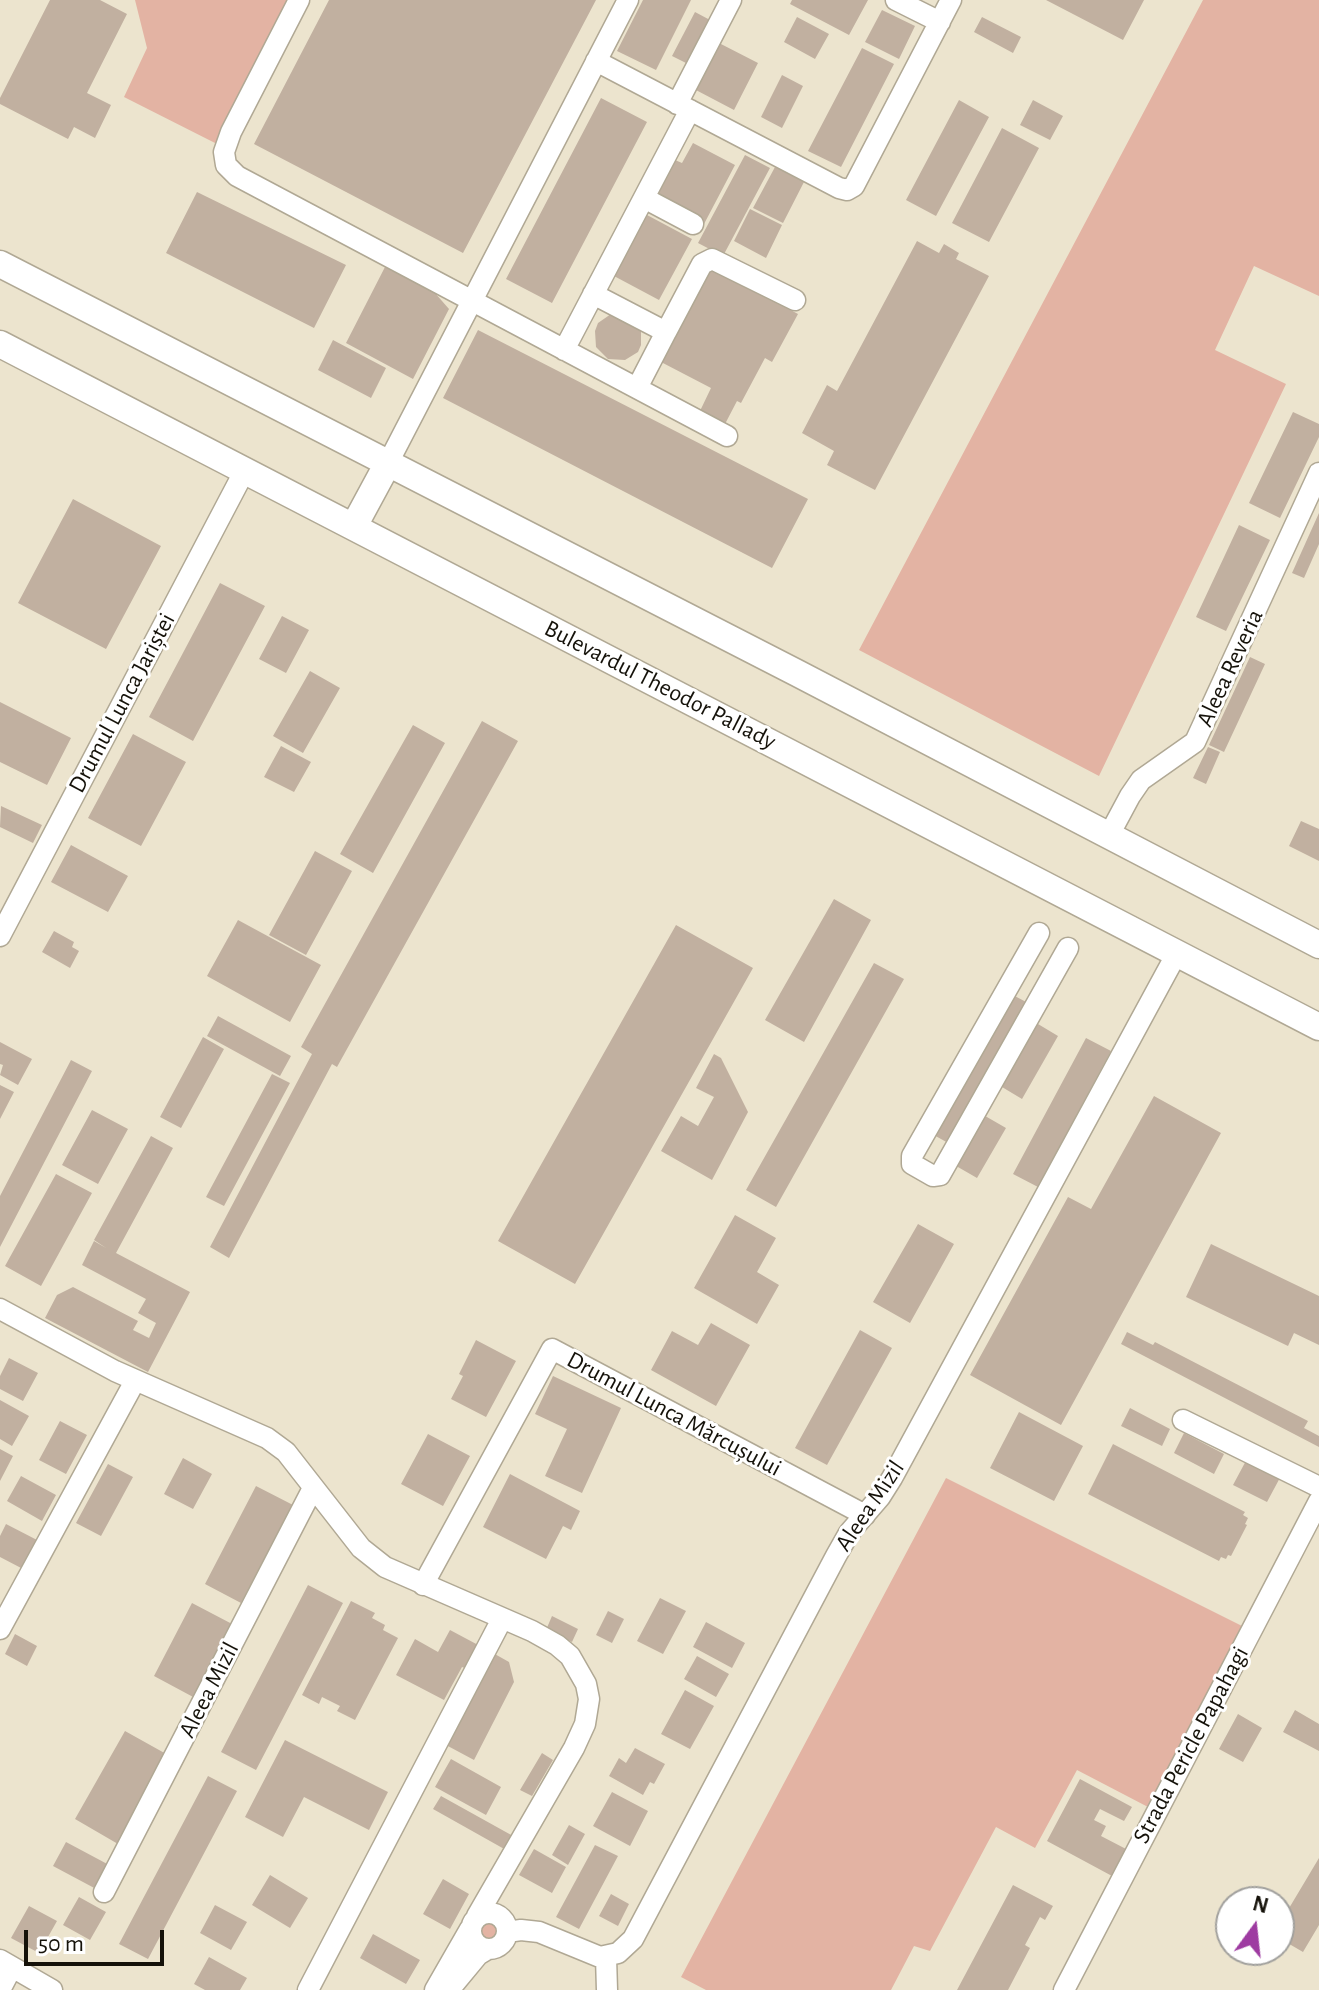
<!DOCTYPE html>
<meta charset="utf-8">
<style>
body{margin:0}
#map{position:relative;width:1319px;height:1990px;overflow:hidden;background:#ece4ce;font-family:"Alegreya Sans",sans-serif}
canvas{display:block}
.north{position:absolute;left:1215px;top:1886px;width:80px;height:80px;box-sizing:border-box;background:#fff;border:2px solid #a1a09d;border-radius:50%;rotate:15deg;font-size:22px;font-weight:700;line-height:32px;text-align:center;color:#15120a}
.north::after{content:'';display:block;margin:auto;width:28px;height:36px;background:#9e3ba1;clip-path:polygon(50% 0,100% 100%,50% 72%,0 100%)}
.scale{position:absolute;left:24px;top:1930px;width:140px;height:36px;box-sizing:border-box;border:4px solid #15120a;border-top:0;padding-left:10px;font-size:24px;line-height:28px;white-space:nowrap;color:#15120a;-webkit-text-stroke:6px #fff;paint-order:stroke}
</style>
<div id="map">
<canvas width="1319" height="1990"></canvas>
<div class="north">N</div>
<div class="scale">50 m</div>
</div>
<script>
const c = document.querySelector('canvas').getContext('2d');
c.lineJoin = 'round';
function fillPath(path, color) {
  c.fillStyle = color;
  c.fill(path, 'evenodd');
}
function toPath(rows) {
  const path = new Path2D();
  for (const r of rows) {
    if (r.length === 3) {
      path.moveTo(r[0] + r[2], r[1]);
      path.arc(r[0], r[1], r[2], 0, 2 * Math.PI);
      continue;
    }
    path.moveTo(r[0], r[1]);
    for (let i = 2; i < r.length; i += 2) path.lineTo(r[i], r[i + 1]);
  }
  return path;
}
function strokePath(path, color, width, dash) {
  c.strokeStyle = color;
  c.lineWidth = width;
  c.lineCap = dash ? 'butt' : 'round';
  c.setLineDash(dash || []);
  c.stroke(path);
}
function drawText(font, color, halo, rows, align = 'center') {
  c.font = font + ' "Alegreya Sans",sans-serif';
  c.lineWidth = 6;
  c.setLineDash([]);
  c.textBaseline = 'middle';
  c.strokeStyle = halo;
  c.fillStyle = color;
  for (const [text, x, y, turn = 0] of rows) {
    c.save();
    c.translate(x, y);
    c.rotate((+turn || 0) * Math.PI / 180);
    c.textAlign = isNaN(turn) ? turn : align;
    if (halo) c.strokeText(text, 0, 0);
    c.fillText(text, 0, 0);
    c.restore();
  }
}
fillPath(toPath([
 [135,0,294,0,217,144,124,97,147,48],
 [1203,0,1319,0,1319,296,1254,266,1215,350,1286,384,1099,776,859,650],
 [946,1478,1242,1626,1148,1807,1077,1770,1035,1848,996,1827,930,1951,914,1946,891,1990,706,1990,681,1977],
 [489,1931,14]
]), '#e3b3a3');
fillPath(toPath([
 [50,0,100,0,127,14,87,93,111,105,95,138,74,127,68,139,0,104,0,98],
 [329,0,596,0,463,253,254,144],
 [643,0,691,0,656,70,617,51],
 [792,0,868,0,849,35,790,4],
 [1046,0,1144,0,1123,40],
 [882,10,915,26,899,59,865,42],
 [695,12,710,20,688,64,672,56],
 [797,17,829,34,815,59,784,42],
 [982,17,1021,37,1013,53,974,32],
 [719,43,758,63,734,110,694,89],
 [862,48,894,64,841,167,808,151],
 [782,75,803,86,782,128,761,117],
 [601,98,647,122,552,303,506,279],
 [959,100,989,117,936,216,906,200],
 [1033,100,1063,116,1050,140,1020,125],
 [1002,128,1039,148,989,242,952,223],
 [693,143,735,165,704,224,655,198,675,160,682,163],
 [745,155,770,168,723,256,698,243],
 [775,167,804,182,783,223,753,208],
 [197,192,346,265,314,328,166,253],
 [750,209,782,225,766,258,734,241],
 [647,215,692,239,659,300,614,276],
 [917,241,939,253,944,244,959,253,956,259,989,276,875,490,827,465,834,451,802,433,827,385,837,391],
 [708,266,798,314,772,362,765,358,741,403,737,401,725,424,700,411,711,388,661,362],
 [385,267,435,293,449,309,413,379,346,343],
 [611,314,641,330,641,345,638,352,625,360,608,359,596,347,595,331,598,323],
 [478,330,808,499,772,568,443,398],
 [333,340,386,368,371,398,318,370],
 [1293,412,1319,424,1319,437,1280,518,1249,503],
 [73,499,161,546,106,649,18,603],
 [1319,513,1319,544,1304,578,1292,573],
 [1239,525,1270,540,1226,631,1196,617],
 [220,583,265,606,193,741,149,717],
 [282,616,309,630,286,673,259,659],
 [1250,657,1265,664,1224,752,1209,745],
 [310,671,340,688,303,753,273,736],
 [0,702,71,738,47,785,0,762],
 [482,721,518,741,337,1067,332,1064,229,1258,210,1247,312,1054,301,1047],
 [413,725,445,743,373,873,340,854],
 [133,734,186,762,141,846,88,818],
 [281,746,311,762,294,792,264,777],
 [1208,747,1220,752,1206,784,1193,778],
 [1,806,42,825,33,843,0,827],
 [1301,821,1319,829,1319,861,1289,846],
 [71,845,128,876,108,912,51,882],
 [315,851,352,871,306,955,269,935],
 [834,899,871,920,804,1042,765,1020],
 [238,920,321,965,290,1022,207,976],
 [676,925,753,968,575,1284,498,1241],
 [54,931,74,942,72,947,79,951,70,968,42,952],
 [874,963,904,979,776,1207,746,1190],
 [1011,994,1028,1003,950,1144,932,1134],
 [218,1016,291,1056,280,1076,207,1036],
 [1033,1021,1058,1036,1022,1099,997,1084],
 [203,1037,224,1049,181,1128,160,1117],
 [1086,1038,1111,1051,1038,1187,1013,1174],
 [0,1042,32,1059,18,1085,0,1075,3,1065,0,1064],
 [714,1054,721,1058,748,1112,712,1180,661,1151,681,1116,698,1126,714,1097,696,1088],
 [71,1060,92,1071,0,1247,0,1196],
 [272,1074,290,1083,224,1206,206,1197],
 [0,1085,14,1092,0,1119],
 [1154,1096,1221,1133,1061,1425,970,1375,1068,1197,1091,1209],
 [92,1110,128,1129,98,1184,62,1165],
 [980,1113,1006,1128,977,1178,951,1163],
 [151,1136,173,1148,116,1253,190,1292,148,1372,45,1318,57,1295,73,1287,138,1321,133,1330,149,1338,156,1323,138,1313,146,1299,82,1265,94,1241,106,1248,94,1240],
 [56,1174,92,1193,41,1286,5,1266],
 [735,1215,776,1238,757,1272,779,1285,757,1324,694,1288],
 [918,1224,954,1244,910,1323,873,1302],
 [1211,1244,1319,1296,1319,1345,1294,1333,1288,1346,1186,1297],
 [711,1323,750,1345,716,1406,651,1370,672,1331,698,1345],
 [860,1330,892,1348,827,1465,795,1448],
 [1127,1332,1153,1345,1155,1342,1308,1421,1304,1428,1319,1436,1319,1447,1121,1344],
 [476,1340,516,1361,486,1417,451,1399,463,1376,459,1374],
 [9,1358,38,1373,23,1401,0,1389,0,1376],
 [553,1376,621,1408,582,1493,545,1476,567,1429,535,1414],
 [0,1400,29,1416,12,1446,0,1439],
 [1130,1408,1170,1429,1162,1446,1121,1426],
 [1019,1412,1083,1446,1054,1501,990,1468],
 [60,1421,87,1435,66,1474,39,1460],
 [1184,1433,1224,1454,1214,1474,1174,1453],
 [428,1434,470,1456,443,1506,401,1484],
 [1113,1444,1245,1512,1243,1515,1248,1518,1245,1524,1247,1525,1231,1556,1228,1555,1226,1559,1221,1557,1219,1561,1088,1494],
 [0,1449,13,1456,0,1481],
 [1248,1457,1282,1474,1267,1502,1233,1485],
 [183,1458,212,1474,193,1509,164,1494],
 [108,1464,133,1477,101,1536,76,1523],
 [510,1474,580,1511,571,1530,563,1526,546,1559,483,1527],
 [21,1476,56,1495,42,1521,7,1501],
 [256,1486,293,1505,241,1603,205,1584],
 [6,1524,37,1540,23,1569,0,1557,0,1536],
 [308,1585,343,1603,256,1770,221,1752],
 [660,1598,686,1611,663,1654,637,1641],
 [351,1601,375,1613,372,1618,385,1625,383,1630,398,1638,355,1720,337,1711,340,1706,322,1697,319,1704,302,1695],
 [192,1603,234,1625,195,1698,154,1676],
 [608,1611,624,1619,612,1643,596,1635],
 [552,1616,578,1629,572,1642,546,1630],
 [706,1622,745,1643,732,1668,693,1647],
 [450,1630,480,1646,467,1669,462,1667,444,1700,396,1675,415,1639,438,1652],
 [15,1634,37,1646,27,1666,5,1654],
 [493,1653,509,1662,514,1682,474,1760,446,1745],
 [697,1656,729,1674,716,1697,684,1679],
 [685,1690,714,1706,690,1749,661,1734],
 [1295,1710,1319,1724,1319,1751,1283,1732],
 [1238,1714,1262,1728,1243,1762,1219,1749],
 [125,1731,168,1755,118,1844,75,1819],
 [285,1740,388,1792,369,1830,304,1797,283,1837,245,1817],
 [635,1748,665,1764,654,1784,650,1782,643,1795,609,1776,619,1758,626,1763],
 [542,1753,553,1760,532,1796,520,1790],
 [451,1759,501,1787,486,1815,435,1787],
 [208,1776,237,1791,148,1959,119,1944],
 [1080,1779,1132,1807,1124,1821,1100,1809,1094,1820,1106,1826,1101,1836,1126,1849,1112,1876,1047,1841],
 [612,1792,648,1811,630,1846,593,1826],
 [441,1796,513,1836,506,1850,433,1809],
 [569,1825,585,1834,568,1865,552,1855],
 [66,1842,111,1866,98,1890,53,1866],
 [595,1845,618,1856,579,1929,556,1917],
 [534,1849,566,1867,552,1893,519,1875],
 [1319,1858,1319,1925,1303,1952,1279,1938,1279,1925],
 [270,1875,308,1898,290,1928,252,1905],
 [443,1879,469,1894,450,1929,423,1914],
 [1013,1885,1053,1906,1045,1920,1040,1917,1025,1945,1030,1948,1008,1990,957,1990],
 [611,1894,629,1904,618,1926,599,1916],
 [79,1897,106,1912,90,1940,63,1925],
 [215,1905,247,1922,231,1950,200,1933],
 [29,1906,57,1921,39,1953,11,1938],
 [373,1934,420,1960,406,1984,360,1958],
 [209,1957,247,1978,240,1990,205,1990,194,1984]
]), '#c1b0a0');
const minor = toPath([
 [299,0,231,132,224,152,226,165,237,176,727,436],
 [896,0,940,22],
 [596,61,839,188,847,190,854,186,951,0],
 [677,104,731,0],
 [644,198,693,224],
 [593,294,666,332,702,264,712,259,795,300],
 [564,350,690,110],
 [637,388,666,332],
 [388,463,628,0],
 [1108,837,1130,796,1141,780,1195,742,1319,473],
 [1039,933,912,1156,912,1164,933,1176,940,1175,1068,948],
 [0,936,245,470],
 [0,1309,115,1371,267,1438,286,1452,361,1548,385,1567,532,1631,557,1645,570,1656,586,1684,589,1699,585,1724,574,1748,477,1916],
 [1183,1420,1319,1487],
 [423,1585,552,1349,865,1515],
 [0,1629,135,1381],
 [104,1892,313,1488],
 [489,1931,18],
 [507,1932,521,1930,539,1932,600,1957,618,1953,633,1939,836,1556,849,1533,880,1497,892,1478,1177,953],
 [606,1957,607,1990],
 [0,1960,52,1990],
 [0,1990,12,1967],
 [308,1990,502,1619],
 [435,1990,470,1929],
 [449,1990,478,1955,488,1949],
 [1064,1990,1319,1501]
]);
const major = toPath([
 [0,264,797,673,1319,945],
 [0,344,1319,1027],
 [354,526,388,463]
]);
strokePath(minor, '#b0a894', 23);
strokePath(major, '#b0a894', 29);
strokePath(minor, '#fff', 20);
strokePath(major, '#fff', 26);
drawText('24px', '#15120a', '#fff', [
 ["Aleea Reveria",1230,668,-65],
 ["Bulevardul Theodor Pallady",660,685,27],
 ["Drumul Lunca Jariștei",122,703,-62],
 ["Drumul Lunca Mărcușului",674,1414,28],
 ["Aleea Mizil",870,1506,-56],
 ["Aleea Mizil",209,1690,-63],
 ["Strada Pericle Papahagi",1191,1745,-62]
]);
</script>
